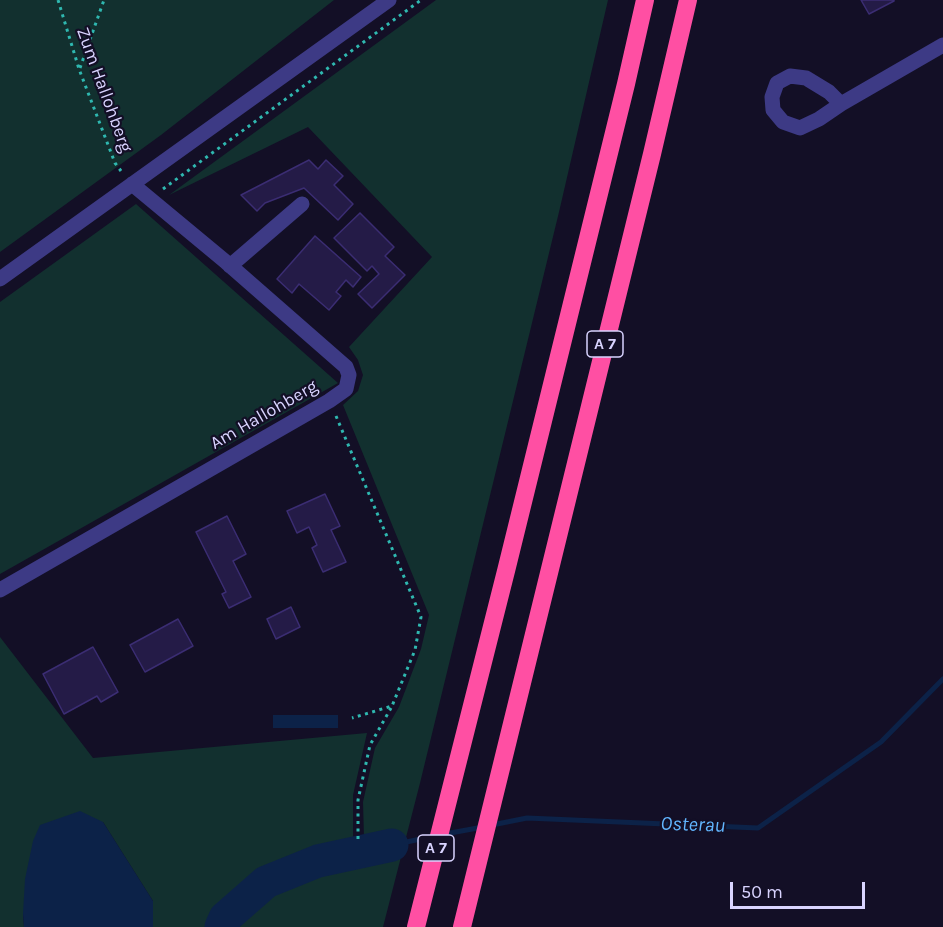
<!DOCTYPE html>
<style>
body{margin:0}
#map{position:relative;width:943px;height:927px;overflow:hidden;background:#130f26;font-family:Karla,sans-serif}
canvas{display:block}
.scale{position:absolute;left:730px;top:882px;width:135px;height:27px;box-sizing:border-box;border:3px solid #d9d4ff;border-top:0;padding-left:8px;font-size:18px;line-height:21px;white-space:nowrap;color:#d9d4ff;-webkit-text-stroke:4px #130f26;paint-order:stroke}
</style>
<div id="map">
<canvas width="943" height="927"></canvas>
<div class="scale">50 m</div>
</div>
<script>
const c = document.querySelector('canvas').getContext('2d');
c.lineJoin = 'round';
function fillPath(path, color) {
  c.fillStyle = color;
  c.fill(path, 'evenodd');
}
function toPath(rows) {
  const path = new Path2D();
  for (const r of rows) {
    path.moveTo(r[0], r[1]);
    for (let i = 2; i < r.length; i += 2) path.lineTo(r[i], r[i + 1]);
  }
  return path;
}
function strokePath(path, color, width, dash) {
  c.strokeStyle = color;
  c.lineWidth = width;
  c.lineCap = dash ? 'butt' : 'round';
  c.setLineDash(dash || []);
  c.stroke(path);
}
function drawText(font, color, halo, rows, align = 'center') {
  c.font = font + ' Karla,sans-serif';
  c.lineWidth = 4.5;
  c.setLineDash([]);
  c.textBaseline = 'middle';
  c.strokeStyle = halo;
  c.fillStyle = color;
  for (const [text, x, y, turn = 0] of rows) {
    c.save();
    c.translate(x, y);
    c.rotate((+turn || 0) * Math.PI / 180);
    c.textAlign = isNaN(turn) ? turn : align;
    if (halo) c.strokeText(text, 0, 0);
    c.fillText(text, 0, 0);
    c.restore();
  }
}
fillPath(toPath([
 [0,0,334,0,161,135,0,252],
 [436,0,608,0,559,212,420,783,383,927,153,927,153,901,103,822,23,914,24,927,0,927,0,637,93,758,367,733,353,795,353,839,364,838,363,802,375,748,399,707,421,649,429,615,343,405,358,391,363,375,358,360,349,347,432,257,308,127,169,195],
 [136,204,338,383,0,574,0,302]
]), '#12302f');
fillPath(toPath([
 [273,715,338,715,338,728,273,728],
 [80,811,103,822,153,901,153,927,24,927,23,914,25,879,33,841,40,825]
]), '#0c2248');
strokePath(toPath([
 [492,825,527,818,758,828,881,742,943,679],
 [445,834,483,827],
 [392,845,435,836]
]), '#0c2248', 5);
strokePath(toPath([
 [221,927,225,918,266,882,318,861,392,845]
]), '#0c2248', 33);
const building = toPath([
 [861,0,894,0,894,1,869,14,861,0],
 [309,160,318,169,326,160,343,176,334,185,353,204,338,220,304,188,265,203,257,211,241,195,309,160],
 [360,213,394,247,385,256,405,275,372,308,358,294,379,274,372,266,367,271,334,238,360,213],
 [315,236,361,277,353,287,346,280,336,292,341,296,329,310,299,284,292,293,277,279,315,236],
 [325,494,340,526,331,530,346,562,323,572,312,548,317,545,309,527,297,533,287,511,325,494],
 [227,516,246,554,233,561,251,597,229,608,222,594,226,592,196,532,227,516],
 [291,607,300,627,276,639,267,619,291,607],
 [178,619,193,646,145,672,130,645,178,619],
 [93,647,118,692,101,702,97,696,64,714,43,674,93,647]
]);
fillPath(building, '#241b47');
strokePath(building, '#3b2d73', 1.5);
strokePath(toPath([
 [58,0,79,69,115,163,121,171],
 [80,68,104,0],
 [163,189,421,0],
 [336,416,421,617,415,650,392,706,352,718],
 [358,839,358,800,370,745,391,708]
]), '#2fb8b0', 3, [3, 4.5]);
strokePath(toPath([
 [841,104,829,92,806,78,790,76,777,83,772,97,773,110,783,122,800,128,819,119,841,104,943,45],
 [230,266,302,204],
 [0,279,389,0],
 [0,590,329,401,346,389,349,375,346,367,226,262,132,184]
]), '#3d3a85', 15);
strokePath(toPath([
 [416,927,506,571,626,84,645,0],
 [462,927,652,154,688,0]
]), '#ff4fa3', 18);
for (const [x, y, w] of [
 [605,344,36],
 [436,848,36]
]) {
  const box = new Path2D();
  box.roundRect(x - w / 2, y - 13, w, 26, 4.5);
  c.fillStyle = '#130f26';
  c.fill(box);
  strokePath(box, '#d9d4ff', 1.5);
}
drawText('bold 16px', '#d9d4ff', null, [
 ["A 7",605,344],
 ["A 7",436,848]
]);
drawText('18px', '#d9d4ff', '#130f26', [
 ["Zum Hallohberg",104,90,70],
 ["Am Hallohberg",264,415,-30]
]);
drawText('italic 20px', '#62b6ff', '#130f26', [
 ["Osterau",693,825,2]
]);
</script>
